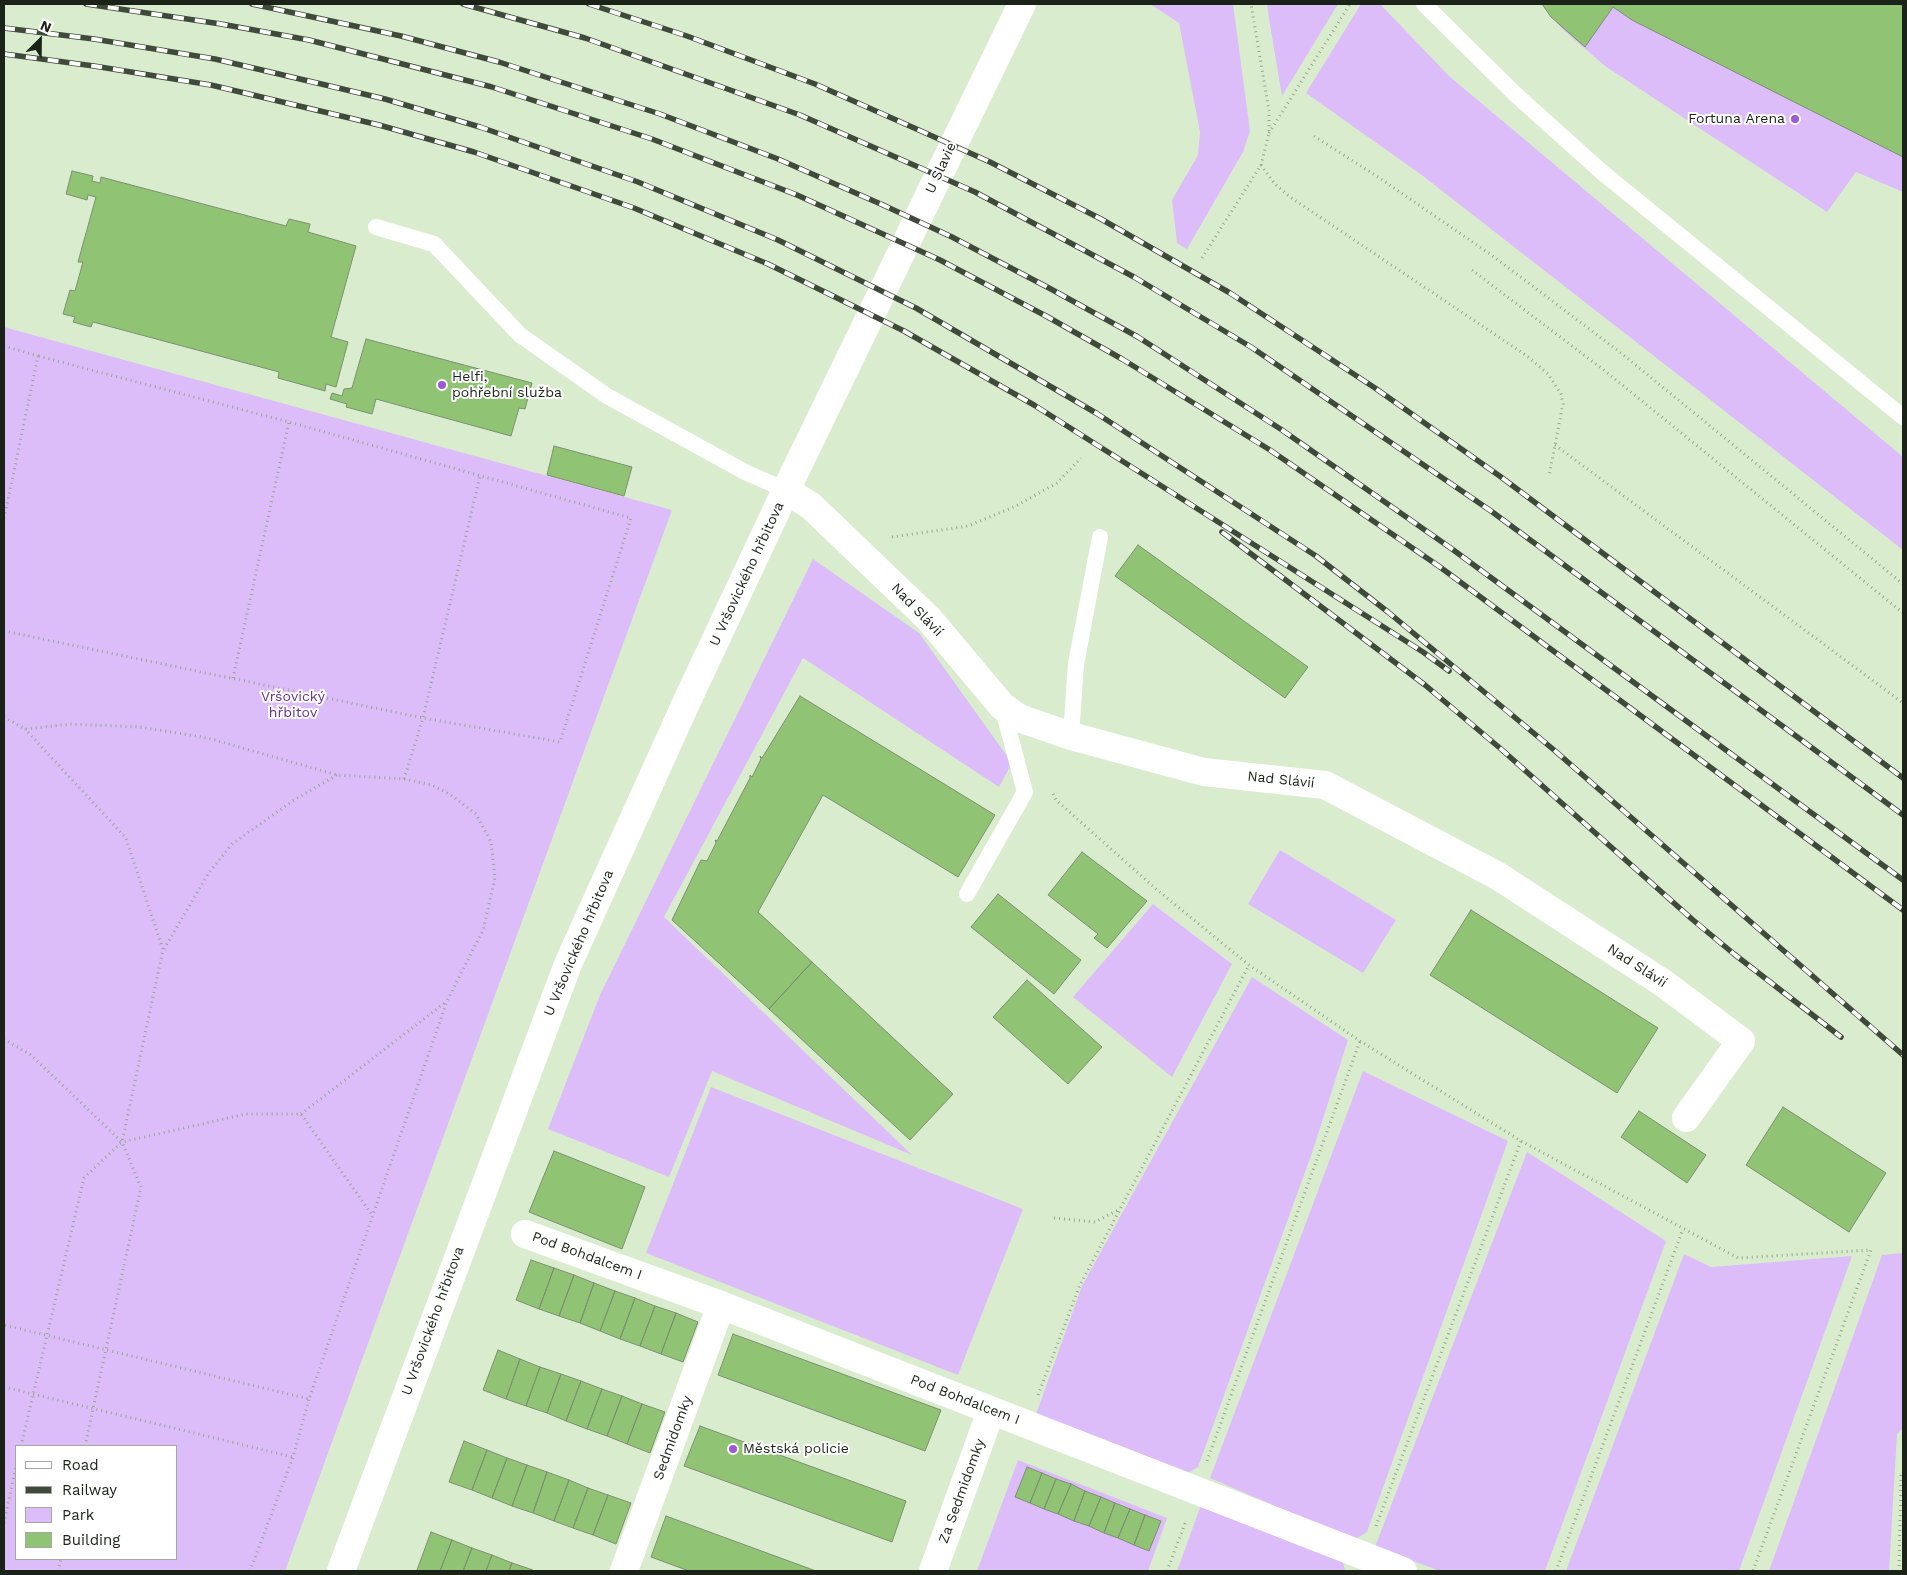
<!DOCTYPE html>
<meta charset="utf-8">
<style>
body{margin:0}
#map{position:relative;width:1907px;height:1575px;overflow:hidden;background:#d9edce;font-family:"Work Sans",sans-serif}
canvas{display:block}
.frame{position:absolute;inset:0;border:5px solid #1b2217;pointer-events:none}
.legend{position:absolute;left:15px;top:1445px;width:162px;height:115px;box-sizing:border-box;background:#fff;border:1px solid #a4a7a2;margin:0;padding:6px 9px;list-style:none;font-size:15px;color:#1b2217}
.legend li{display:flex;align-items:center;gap:10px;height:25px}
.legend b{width:25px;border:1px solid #a4a7a2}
.north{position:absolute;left:15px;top:15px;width:50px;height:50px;-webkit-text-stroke:4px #fff;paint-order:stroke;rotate:23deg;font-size:14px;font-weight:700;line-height:20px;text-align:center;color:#1b2217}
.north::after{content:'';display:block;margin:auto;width:18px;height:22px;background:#1b2217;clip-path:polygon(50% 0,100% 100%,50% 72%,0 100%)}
</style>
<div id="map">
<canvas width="1907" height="1575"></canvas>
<div class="frame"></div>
<ul class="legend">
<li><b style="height:6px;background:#fff"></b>Road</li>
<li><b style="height:6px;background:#404a3b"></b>Railway</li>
<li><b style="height:14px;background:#dcbdfa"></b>Park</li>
<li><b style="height:14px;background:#90c373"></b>Building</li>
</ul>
<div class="north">N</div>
</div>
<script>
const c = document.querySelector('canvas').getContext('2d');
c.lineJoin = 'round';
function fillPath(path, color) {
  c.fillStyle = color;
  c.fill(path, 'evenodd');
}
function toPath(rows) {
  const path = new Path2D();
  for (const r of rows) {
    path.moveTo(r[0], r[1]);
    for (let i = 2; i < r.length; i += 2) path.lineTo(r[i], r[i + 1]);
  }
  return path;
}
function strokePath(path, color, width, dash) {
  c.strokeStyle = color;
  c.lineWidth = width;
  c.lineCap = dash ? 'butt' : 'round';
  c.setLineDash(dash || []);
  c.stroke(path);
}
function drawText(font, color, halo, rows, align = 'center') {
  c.font = font + ' "Work Sans",sans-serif';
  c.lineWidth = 4;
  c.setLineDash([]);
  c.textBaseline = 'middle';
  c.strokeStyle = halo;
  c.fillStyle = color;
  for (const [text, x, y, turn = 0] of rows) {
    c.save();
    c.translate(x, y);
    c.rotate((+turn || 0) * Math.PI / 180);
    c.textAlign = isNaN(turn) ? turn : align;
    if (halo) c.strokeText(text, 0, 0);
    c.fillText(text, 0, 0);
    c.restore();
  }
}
fillPath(toPath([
 [1150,4,1233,4,1250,131,1243,152,1187,249,1177,243,1172,200,1198,155,1200,132,1179,23],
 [1267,4,1338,4,1282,96,1269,19],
 [1361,4,1380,4,1449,76,1903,457,1903,550,1423,176,1306,93],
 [1541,4,1903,4,1903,192,1856,172,1827,212,1605,66,1561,28],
 [4,327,672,510,285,1571,4,1571],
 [16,1446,176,1446,176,1559,16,1559],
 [813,559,919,633,1012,763,999,787,803,658,664,917,912,1155,712,1071,669,1177,548,1129,600,995],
 [1280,850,1396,920,1363,973,1248,904],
 [1153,904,1232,964,1172,1077,1073,997],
 [1252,977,1348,1040,1313,1150,1198,1467,1184,1475,1035,1417,1082,1286],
 [1363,1071,1508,1141,1367,1532,1354,1540,1210,1478],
 [711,1087,1023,1209,958,1375,646,1253],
 [1527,1152,1666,1241,1545,1571,1440,1571,1375,1547],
 [1903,1253,1903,1428,1897,1434,1889,1571,1769,1571,1882,1255],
 [1684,1254,1711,1267,1852,1256,1739,1571,1566,1571],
 [1018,1460,1167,1518,1148,1571,977,1571],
 [1201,1505,1342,1558,1345,1571,1177,1571]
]), '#dcbdfa');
const building = toPath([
 [1542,4,1899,4,1903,6,1903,157,1632,20,1613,7,1585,47,1551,17,1542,4],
 [72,171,93,176,92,181,100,183,101,177,286,226,289,219,310,224,308,232,356,246,331,337,348,342,336,387,326,384,325,391,278,378,279,372,93,322,91,327,73,322,75,317,63,314,70,290,75,291,83,262,78,262,96,197,88,195,87,200,66,194,72,171],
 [366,339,532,383,525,409,519,408,511,436,376,399,372,414,346,407,347,404,330,399,332,393,342,396,344,389,352,388,366,339],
 [554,446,632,467,624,496,547,475,554,446],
 [1138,545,1308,667,1285,698,1115,576,1138,545],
 [800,696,995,815,958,877,823,795,758,912,812,962,769,1009,672,920,701,860,707,861,716,843,715,840,717,841,750,778,750,775,752,777,761,759,760,756,762,758,800,696],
 [1082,852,1147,901,1107,948,1094,938,1098,934,1048,895,1082,852],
 [998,894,1081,960,1054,994,971,927,998,894],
 [1471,910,1658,1028,1617,1093,1430,975,1471,910],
 [812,962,953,1094,910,1140,769,1009,812,962],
 [1027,980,1102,1047,1068,1084,993,1017,1027,980],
 [1783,1107,1886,1173,1849,1232,1746,1165,1783,1107],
 [1639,1111,1706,1155,1687,1183,1621,1137,1639,1111],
 [554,1151,645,1187,622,1249,529,1212,554,1151],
 [531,1260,554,1268,539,1309,516,1300,531,1260],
 [554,1268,574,1275,559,1316,539,1309,554,1268],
 [574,1275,594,1283,580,1323,559,1316,574,1275],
 [594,1283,615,1291,600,1331,580,1323,594,1283],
 [615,1291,635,1298,620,1339,600,1331,615,1291],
 [635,1298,655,1306,640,1346,620,1339,635,1298],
 [655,1306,676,1313,661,1354,640,1346,655,1306],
 [676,1313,698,1322,683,1362,661,1354,676,1313],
 [733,1334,941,1410,925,1451,718,1375,733,1334],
 [498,1350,520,1359,506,1399,483,1390,498,1350],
 [520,1359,540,1367,526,1406,506,1399,520,1359],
 [540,1367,561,1374,547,1413,526,1406,540,1367],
 [561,1374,581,1381,566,1421,547,1413,561,1374],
 [581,1381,602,1389,587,1429,566,1421,581,1381],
 [602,1389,622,1396,607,1436,587,1429,602,1389],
 [622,1396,642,1404,627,1444,607,1436,622,1396],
 [642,1404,665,1412,650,1453,627,1444,642,1404],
 [700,1426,906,1501,892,1542,684,1466,700,1426],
 [464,1441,487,1450,472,1490,449,1482,464,1441],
 [487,1450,507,1458,492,1498,472,1490,487,1450],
 [507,1458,527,1465,512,1506,492,1498,507,1458],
 [527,1465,547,1472,533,1513,512,1506,527,1465],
 [1027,1467,1042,1473,1030,1503,1015,1497,1027,1467],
 [547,1472,569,1480,554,1521,533,1513,547,1472],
 [1042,1473,1056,1479,1044,1509,1030,1503,1042,1473],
 [1056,1479,1071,1484,1058,1514,1044,1509,1056,1479],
 [569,1480,588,1488,573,1528,554,1521,569,1480],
 [1071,1484,1085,1491,1074,1521,1058,1514,1071,1484],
 [588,1488,608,1495,593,1535,573,1528,588,1488],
 [1085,1491,1101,1497,1089,1526,1074,1521,1085,1491],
 [608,1495,631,1503,616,1544,593,1535,608,1495],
 [1101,1497,1115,1503,1104,1533,1089,1526,1101,1497],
 [1115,1503,1130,1509,1118,1538,1104,1533,1115,1503],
 [1130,1509,1145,1515,1134,1545,1118,1538,1130,1509],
 [1145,1515,1161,1521,1149,1551,1134,1545,1145,1515],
 [666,1516,816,1571,689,1571,651,1557,666,1516],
 [431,1532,452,1540,440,1571,420,1571,417,1570,431,1532],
 [452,1540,472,1548,463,1571,440,1571,452,1540],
 [472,1548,492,1555,486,1571,463,1571,472,1548],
 [492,1555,512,1563,509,1571,486,1571,492,1555],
 [512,1563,533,1570,532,1571,509,1571,512,1563]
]);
fillPath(building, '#90c373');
strokePath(building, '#7d8f73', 1);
strokePath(toPath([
 [1269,133,1350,4],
 [1314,136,1378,177,1490,254,1621,353,1903,584],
 [1261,165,1274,183,1290,197,1527,356,1548,374,1561,394,1563,404,1549,476],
 [1202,258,1261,165,1269,133,1269,111,1251,4],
 [1472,270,1605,371,1903,613],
 [4,346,38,356,4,519],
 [1555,445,1903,703],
 [892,537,968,526,1016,506,1057,483,1081,458],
 [4,631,423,718,560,742,631,518,289,422,38,356],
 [233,678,289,422],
 [4,717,25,729,70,724,140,727,208,738,337,775,404,779,432,785,451,795,476,814,491,842,495,878,483,930,447,1001,309,1399,4,1325],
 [404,779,423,718,480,476],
 [1053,794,1056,800,1156,889,1249,965,1360,1041,1521,1141,1738,1258,1871,1250,1753,1571],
 [164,949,208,874,232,844,294,800,337,775],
 [4,1039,31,1055,122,1142,246,1114,301,1114,372,1215],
 [301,1114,447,1001],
 [1054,1218,1095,1222,1118,1210],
 [4,1387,293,1457],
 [1038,1395,1080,1285,1249,965],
 [21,1446,84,1178,122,1142,163,950,126,838,25,729],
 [85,1446,141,1187,122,1142],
 [1207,1461,1360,1041],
 [4,1523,16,1466],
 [1376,1526,1521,1141],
 [58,1571,61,1559],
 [250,1571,293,1457,309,1399],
 [1167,1571,1186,1521],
 [1556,1571,1683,1229],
 [1899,1571,1901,1476,1903,1472]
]), '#96a58d', 3, [1, 4]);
strokePath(toPath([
 [1424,4,1515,94,1603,173,1903,417],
 [376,227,434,244,520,335,607,396,745,472,786,490],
 [1071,736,1076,664,1100,537],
 [967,894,1025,792,1002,706]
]), '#fff', 16);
strokePath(toPath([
 [786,490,811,506,929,619,1002,706,1019,718,1071,736,1204,772,1325,785,1498,876,1663,983,1741,1041,1686,1118],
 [525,1234,721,1305,1403,1571],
 [624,1571,721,1305],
 [933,1571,991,1411]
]), '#fff', 28);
strokePath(toPath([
 [341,1571,568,964,687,701,786,490,1022,4]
]), '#fff', 28);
const rail = toPath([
 [86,4,221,24,309,40,492,87,652,139,797,195,940,260,1046,316,1122,359,1270,450,1440,567,1903,910],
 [252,4,401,36,499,62,660,114,778,159,883,205,952,237,1049,288,1138,337,1282,430,1452,549,1903,880],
 [463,4,585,38,800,115,975,192,1134,277,1251,347,1491,511,1903,815],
 [589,4,687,36,815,84,921,131,990,162,1101,219,1230,293,1375,388,1501,477,1903,778],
 [4,28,94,39,215,59,385,99,480,127,638,182,778,240,916,308,1096,413,1316,556,1388,612,1554,750,1903,1055],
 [4,54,94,66,211,85,379,125,474,152,634,208,768,264,904,331,1034,405,1423,652,1449,671],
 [1222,532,1425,685,1501,749,1693,920,1734,954,1841,1037]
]);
strokePath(rail, '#404a3b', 5.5);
strokePath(rail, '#fff', 4, [11]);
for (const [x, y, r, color] of [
 [1795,119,5,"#9c5ad0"],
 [442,385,5,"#9c5ad0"],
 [733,1449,5,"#9c5ad0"]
]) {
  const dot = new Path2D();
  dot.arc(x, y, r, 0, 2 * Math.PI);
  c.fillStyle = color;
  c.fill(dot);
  strokePath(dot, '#fff', 2);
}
drawText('14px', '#1b2217', '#fff', [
 ["Fortuna Arena",1785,119,"right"],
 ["Helfi,",452,377],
 ["pohřební služba",452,393],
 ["Městská policie",743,1449]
], 'left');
drawText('14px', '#1b2217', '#fff', [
 ["U Slavie",941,168,-65],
 ["U Vršovického hřbitova",747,574,-65],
 ["Nad Slávií",917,610,46],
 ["Nad Slávií",1281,780,6],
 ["U Vršovického hřbitova",579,943,-67],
 ["Nad Slávií",1637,966,33],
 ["Pod Bohdalcem I",587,1256,20],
 ["U Vršovického hřbitova",433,1321,-70],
 ["Pod Bohdalcem I",965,1400,21],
 ["Sedmidomky",673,1438,-70],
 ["Za Sedmidomky",962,1491,-70]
]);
drawText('14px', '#65308d', '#fff', [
 ["Vršovický",293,697],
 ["hřbitov",293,713]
]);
</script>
